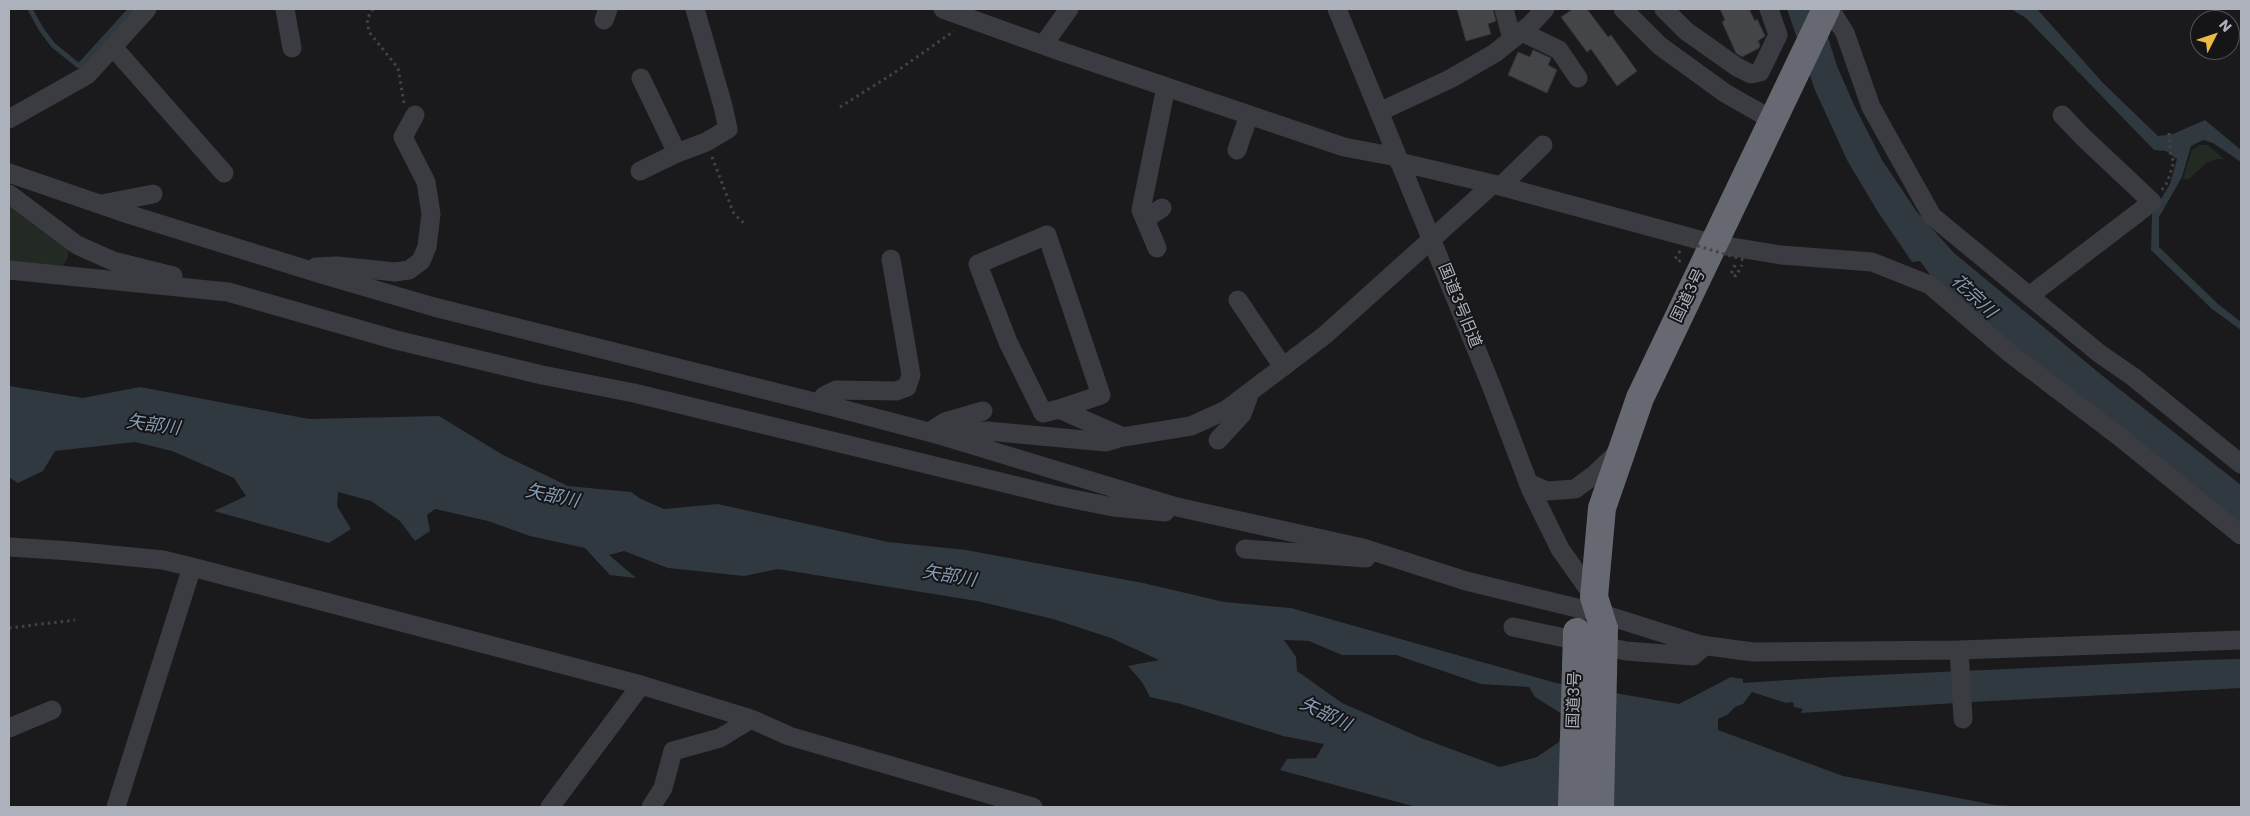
<!DOCTYPE html>
<meta charset="utf-8">
<style>
body{margin:0}
#map{position:relative;width:2250px;height:816px;overflow:hidden;background:#1a1a1c;font-family:Poppins,sans-serif}
canvas{display:block}
.frame{position:absolute;inset:0;border:10px solid #adb1bb;pointer-events:none}
.north{position:absolute;left:2190px;top:10px;width:50px;height:50px;box-sizing:border-box;background:#151517;border:1px solid #525359;border-radius:50%;rotate:49deg;font-size:14px;font-weight:700;line-height:20px;text-align:center;color:#adb1bb}
.north::after{content:'';display:block;margin:auto;width:18px;height:22px;background:#ecb942;clip-path:polygon(50% 0,100% 100%,50% 72%,0 100%)}
</style>
<div id="map">
<canvas width="2250" height="816"></canvas>
<div class="frame"></div>
<div class="north">N</div>
</div>
<script>
const c = document.querySelector('canvas').getContext('2d');
c.lineJoin = 'round';
function fillPath(path, color) {
  c.fillStyle = color;
  c.fill(path, 'evenodd');
}
function toPath(rows) {
  const path = new Path2D();
  for (const r of rows) {
    path.moveTo(r[0], r[1]);
    for (let i = 2; i < r.length; i += 2) path.lineTo(r[i], r[i + 1]);
  }
  return path;
}
function strokePath(path, color, width, dash) {
  c.strokeStyle = color;
  c.lineWidth = width;
  c.lineCap = dash ? 'butt' : 'round';
  c.setLineDash(dash || []);
  c.stroke(path);
}
function drawText(font, color, halo, rows, align = 'center') {
  c.font = font + ' Poppins,"Noto Sans JP",sans-serif';
  c.lineWidth = 4;
  c.setLineDash([]);
  c.textBaseline = 'middle';
  c.strokeStyle = halo;
  c.fillStyle = color;
  for (const [text, x, y, turn = 0] of rows) {
    c.save();
    c.translate(x, y);
    c.rotate((+turn || 0) * Math.PI / 180);
    c.textAlign = isNaN(turn) ? turn : align;
    if (halo) c.strokeText(text, 0, 0);
    c.fillText(text, 0, 0);
    c.restore();
  }
}
fillPath(toPath([
 [2200,145,2208,145,2224,159,2217,159,2206,163,2188,180,2183,178,2192,150],
 [9,190,69,242,68,257,61,270,9,276]
]), '#222a23');
fillPath(toPath([
 [1787,9,1819,9,1837,66,1854,105,1882,160,1917,212,1954,253,2104,377,2241,485,2241,524,1993,328,1931,276,1920,261,1912,262,1878,212,1847,160,1815,90],
 [2011,9,2037,9,2103,83,2158,136,2173,134,2205,120,2241,150,2241,162,2213,143,2203,140,2191,146,2182,177,2159,217,2159,247,2218,304,2241,322,2241,330,2212,309,2151,250,2152,214,2170,184,2177,159,2166,151,2154,150,2026,18],
 [9,386,83,398,140,387,309,419,439,416,503,455,568,486,631,492,641,499,664,509,718,504,888,542,966,550,1143,583,1224,602,1291,608,1556,683,1679,704,1731,677,1743,679,1743,683,1833,677,2201,660,2241,659,2241,688,1971,702,1801,713,1803,709,1794,707,1793,702,1786,703,1752,692,1743,704,1735,707,1727,715,1718,719,1718,730,1843,776,1995,805,2028,807,1416,807,1280,770,1287,759,1316,758,1324,744,1283,736,1181,704,1150,697,1142,682,1128,666,1159,660,1111,638,1053,619,977,601,778,569,744,576,668,568,624,551,609,555,636,578,610,575,585,548,530,536,488,521,435,509,427,515,430,531,415,541,400,521,371,501,338,492,337,506,351,529,329,543,214,511,246,496,234,478,172,451,135,442,55,451,43,471,18,483,9,477],
 [1284,640,1309,641,1342,655,1396,655,1481,684,1529,687,1535,697,1565,716,1559,742,1537,757,1500,767,1421,738,1342,703,1297,671,1296,657]
]), '#303840');
strokePath(toPath([
 [30,9,41,29,53,45,79,66,131,9]
]), '#303840', 5);
const building = toPath([
 [1457,9,1493,9,1496,21,1488,24,1491,34,1466,41,1457,9],
 [1573,9,1587,9,1608,37,1611,35,1637,71,1617,86,1591,49,1587,52,1561,17,1573,9],
 [1720,9,1749,9,1755,21,1757,19,1765,36,1758,41,1760,45,1759,48,1742,57,1736,53,1722,22,1725,20,1720,9],
 [1533,50,1551,58,1548,65,1557,70,1547,93,1508,75,1518,52,1530,57,1533,50]
]);
fillPath(building, '#444549');
strokePath(building, '#343438', 1);
strokePath(toPath([
 [373,9,367,19,369,32,398,68,404,103],
 [840,107,894,73,954,31],
 [712,157,734,214,746,225],
 [2162,190,2168,181,2174,161,2171,157,2169,133],
 [1680,251,1675,259,1680,261,1681,258],
 [1735,265,1731,274,1736,276,1742,265],
 [9,628,75,620]
]), '#414348', 3, [2.5, 4]);
strokePath(toPath([
 [285,9,292,48],
 [943,9,1057,50,1344,147,1397,157],
 [1337,9,1491,385,1531,490,1560,549,1594,597],
 [1504,9,1512,39],
 [1623,9,1660,46,1725,93,1774,121],
 [1664,9,1686,31,1737,67,1751,74,1760,72,1778,35,1769,9],
 [1830,9,1845,33,1871,107,1932,216,2100,354,2132,376,2241,464],
 [604,20,608,9],
 [1522,32,1559,50,1578,78],
 [1043,45,1069,9],
 [113,47,224,173],
 [641,78,677,153,706,142,728,129,723,106,695,9],
 [1379,112,1450,79,1495,53,1530,25,1545,9],
 [9,119,87,75,147,9],
 [1237,150,1249,115],
 [1399,162,1493,184,1714,244,1781,255,1872,262,1930,285,2011,354,2125,441,2241,535],
 [640,171,677,153],
 [9,173,131,215,321,274,434,307,830,406,936,434,1177,507,1363,548,1466,581,1585,610],
 [1501,186,1543,145],
 [9,194,77,245,113,261,173,276],
 [102,204,153,194],
 [1145,219,1162,208],
 [1157,248,1141,210,1166,87],
 [316,267,337,266,395,272,409,270,421,261,427,247,431,214,426,182,403,137,415,115],
 [9,270,228,292,396,340,542,375,634,393,1058,496,1113,507,1165,512],
 [2029,296,2152,202,2083,137,2062,115],
 [1238,300,1283,367],
 [819,403,824,396,836,390,896,391,907,387,911,375,891,259],
 [1059,409,1101,395,1047,235,978,264,982,275,1008,342,1043,413,1059,409,1123,437],
 [931,431,945,422,983,411],
 [950,433,987,431,1106,442,1123,437,1191,426,1226,410,1325,335,1493,184],
 [1218,440,1242,414,1249,395],
 [1528,483,1547,491,1575,489,1594,475,1620,450],
 [9,547,71,551,163,560,192,567,641,685,751,719,789,736,1033,807],
 [1245,549,1366,558],
 [1599,613,1701,645,1753,652,1959,650,2241,640],
 [1513,627,1626,651,1693,656,1705,646],
 [1959,650,1963,719],
 [9,728,52,710],
 [116,807,192,567],
 [550,807,641,685],
 [651,807,663,788,673,751,720,738,751,719]
]), '#3b3c41', 19);
strokePath(toPath([
 [1604,629,1594,597,1602,508,1640,398,1826,9]
]), '#676972', 28);
strokePath(toPath([
 [1685,242,1744,260]
]), '#414348', 3, [2.5, 4]);
strokePath(toPath([
 [1572,807,1577,632],
 [1600,807,1604,629]
]), '#676972', 28);
drawText('16px', '#adb1bb', '#151517', [
 ["国道3号",1689,296,-64],
 ["国道3号旧道",1459,306,68],
 ["国道3号",1575,700,-88]
]);
drawText('italic 18px', '#869db4', '#151517', [
 ["花宗川",1973,297,43],
 ["矢部川",153,426,8],
 ["矢部川",552,497,12],
 ["矢部川",949,577,10],
 ["矢部川",1325,715,26]
]);
</script>
